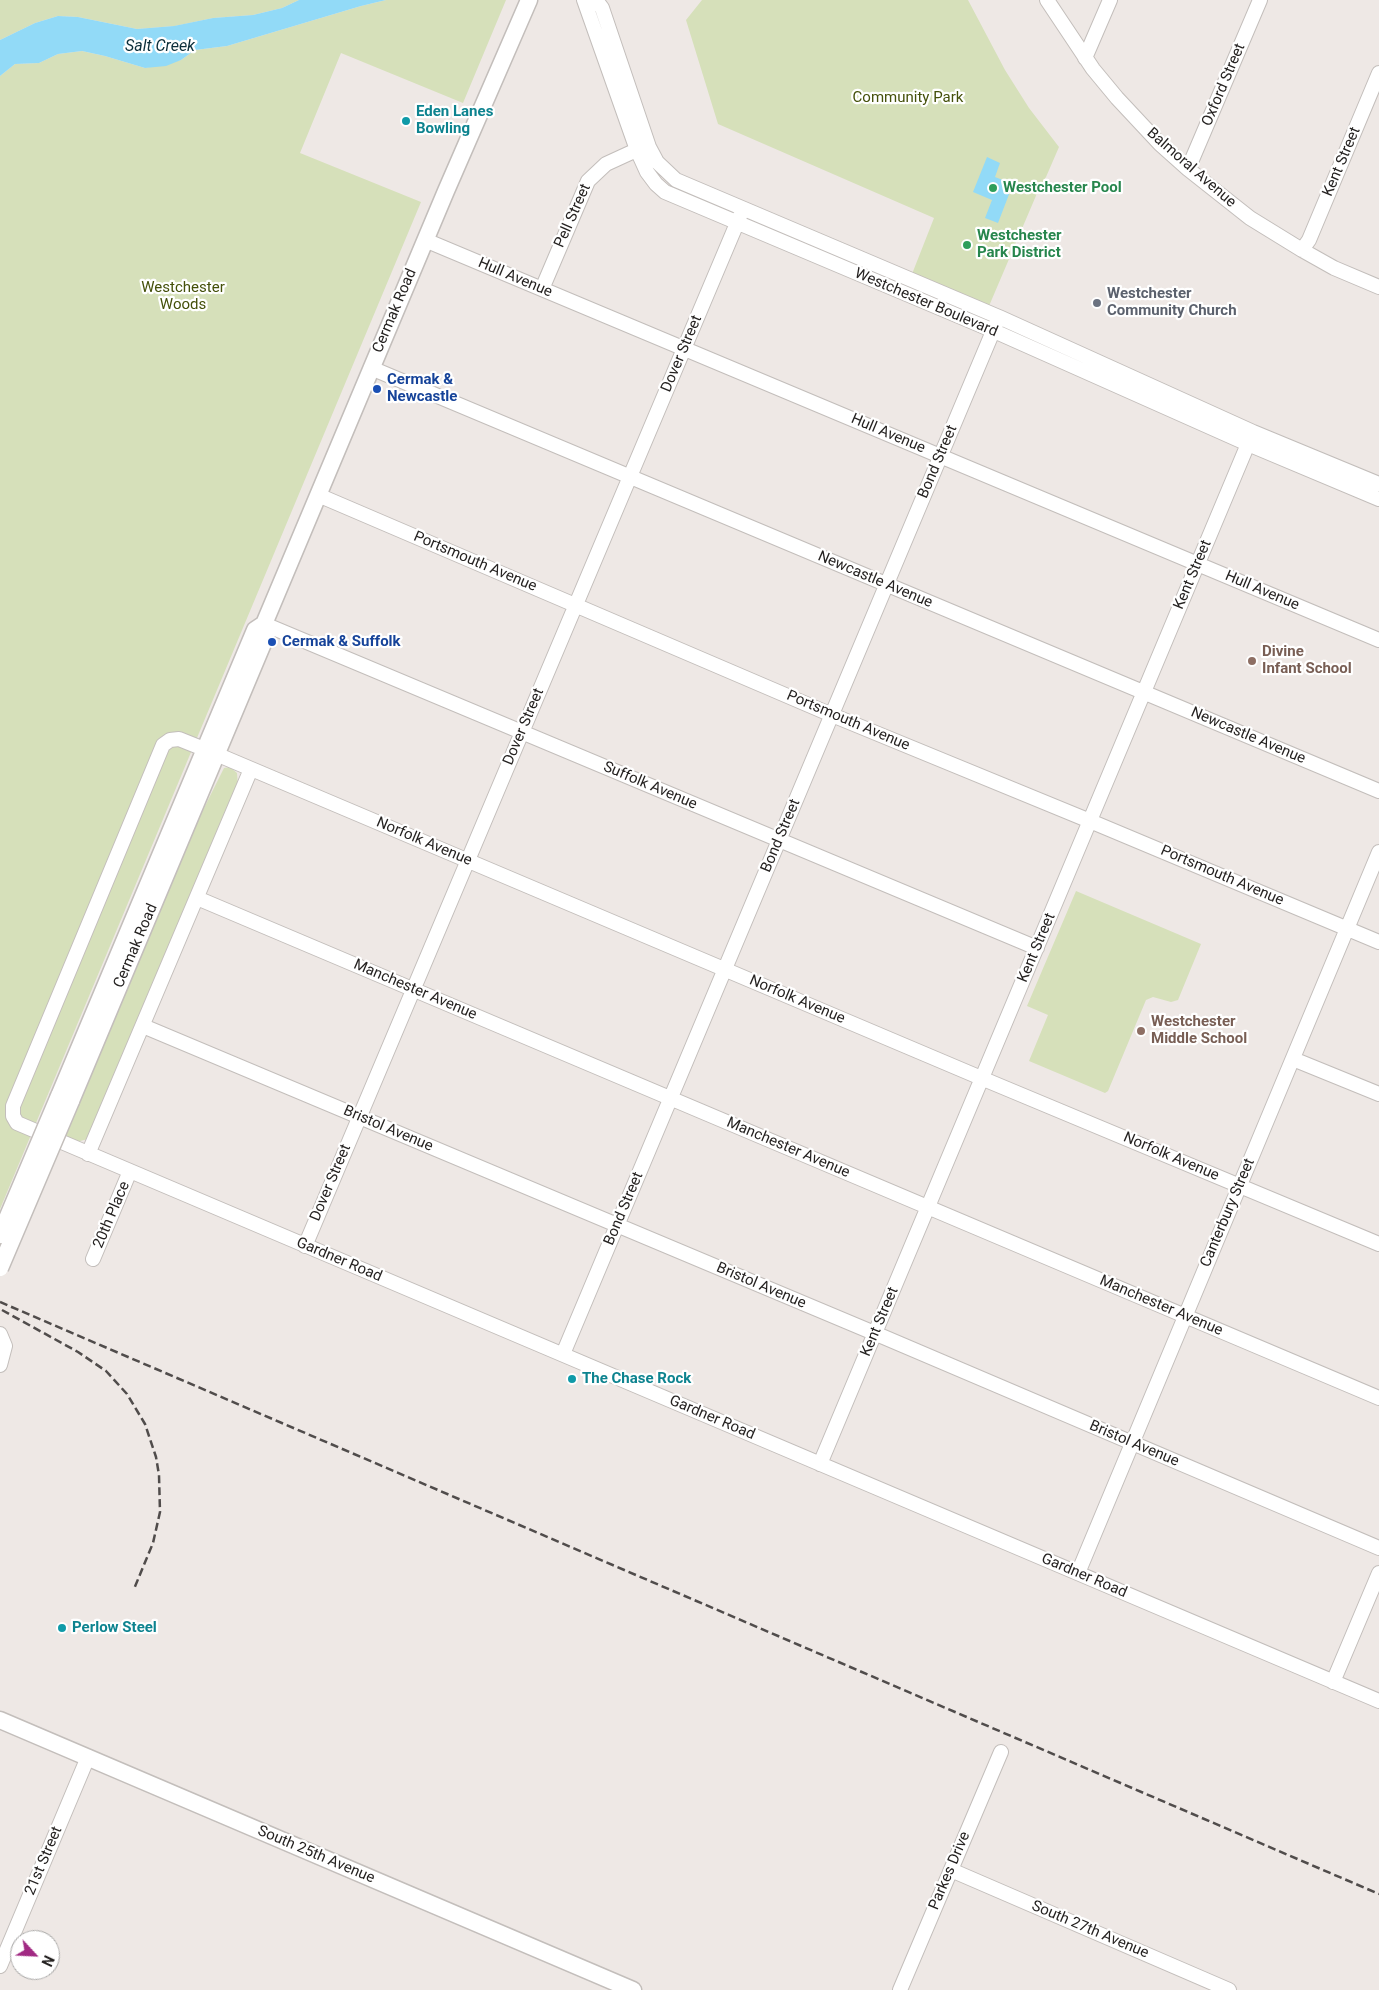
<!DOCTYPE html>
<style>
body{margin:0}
#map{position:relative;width:1379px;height:1990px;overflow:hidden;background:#eee8e5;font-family:Roboto,sans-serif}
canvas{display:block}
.north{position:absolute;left:10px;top:1930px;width:50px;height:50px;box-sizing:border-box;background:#fff;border:1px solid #a8a7a6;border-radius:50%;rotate:115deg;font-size:14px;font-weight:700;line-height:20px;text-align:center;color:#252221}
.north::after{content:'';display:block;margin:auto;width:18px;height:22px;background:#a12a83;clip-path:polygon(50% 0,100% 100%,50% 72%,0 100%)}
</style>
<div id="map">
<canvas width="1379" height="1990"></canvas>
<div class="north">N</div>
</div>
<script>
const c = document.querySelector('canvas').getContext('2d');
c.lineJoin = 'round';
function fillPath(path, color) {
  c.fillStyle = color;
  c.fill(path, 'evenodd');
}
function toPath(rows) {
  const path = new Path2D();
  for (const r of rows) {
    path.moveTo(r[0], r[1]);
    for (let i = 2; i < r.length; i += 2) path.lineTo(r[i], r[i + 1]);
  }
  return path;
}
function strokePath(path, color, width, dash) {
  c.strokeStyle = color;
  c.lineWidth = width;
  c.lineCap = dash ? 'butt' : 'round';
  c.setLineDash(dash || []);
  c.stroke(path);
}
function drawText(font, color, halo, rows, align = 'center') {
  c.font = font + ' Roboto,sans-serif';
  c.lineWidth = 4.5;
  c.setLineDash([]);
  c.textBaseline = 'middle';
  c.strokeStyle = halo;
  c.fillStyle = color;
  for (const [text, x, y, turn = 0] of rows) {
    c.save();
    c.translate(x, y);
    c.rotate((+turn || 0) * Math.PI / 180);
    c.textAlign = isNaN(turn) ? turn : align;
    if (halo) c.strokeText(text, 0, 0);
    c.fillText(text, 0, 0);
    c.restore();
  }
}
fillPath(toPath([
 [0,0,299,0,282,8,253,15,213,18,175,26,137,29,78,17,58,16,35,23,0,40],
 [386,0,506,0,463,103,341,53,300,153,421,202,0,1209,0,76,15,64,39,63,58,54,82,51,105,56,145,68,181,60,195,50,227,46,361,6],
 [702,0,968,0,1005,70,1029,108,1059,147,1046,177,1041,184,989,306,912,274,934,218,718,124,686,20],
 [230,767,237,773,238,786,88,1139,76,1142,64,1137,193,830,224,768],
 [1076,891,1201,944,1178,1000,1171,1002,1153,997,1146,1000,1108,1091,1105,1093,1029,1061,1048,1015,1027,1006]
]), '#d6e0ba');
fillPath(toPath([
 [299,0,386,0,361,6,227,46,195,50,181,60,166,66,145,68,105,56,82,51,58,54,39,63,15,64,0,76,0,40,35,23,58,16,78,17,137,29,174,26,213,18,253,15,282,8],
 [987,157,1000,163,995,177,1013,184,998,223,985,218,992,200,973,192]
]), '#92daf7');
const minor = toPath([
 [584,0,637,150,647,172,656,184,665,192,994,331,1248,444,1379,499],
 [596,0,602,8,649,147,657,162,676,180,999,317,1253,432,1379,484],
 [1047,0,1093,69,1117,98,1160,144,1188,169,1250,218,1302,250,1334,268,1379,287],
 [1085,58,1110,0],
 [1188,169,1260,0],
 [425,240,1379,640],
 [1302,250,1309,240,1379,73],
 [542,289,588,181,606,164,643,147],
 [371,368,1379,791],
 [318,495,832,715,1090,821,1379,942],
 [264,624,1037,948],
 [204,749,179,739,170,740,163,745,13,1106,13,1116,17,1123,1379,1701],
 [216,754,993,1083,1379,1244],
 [197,898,1379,1398],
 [143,1026,886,1338,1379,1548],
 [1293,1059,1379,1094],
 [88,1154,251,769],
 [305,1246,743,209],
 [93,1259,130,1171],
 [0,1334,5,1346,0,1365],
 [563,1354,999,317],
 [820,1464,1253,432],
 [1078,1573,1379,852],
 [1333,1682,1379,1573],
 [951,1870,1229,1990],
 [0,1966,88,1757],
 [900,1990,1001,1752]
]);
const major = toPath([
 [59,1096,255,630,264,624,446,191,529,0],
 [71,1101,267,634,264,624],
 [0,1720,633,1990]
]);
strokePath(minor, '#c3bebb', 16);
strokePath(major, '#c3bebb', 19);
strokePath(minor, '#fff', 14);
strokePath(major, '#fff', 16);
strokePath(toPath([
 [0,1302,1379,1894],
 [2,1310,78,1352,106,1371,127,1394,145,1424,156,1457,159,1475,160,1512,153,1543,134,1589]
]), '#504c4b', 2.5, [8, 4]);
const majorBridge = toPath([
 [0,1235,59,1096],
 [0,1268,71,1101]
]);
strokePath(majorBridge, '#c3bebb', 19, []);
strokePath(majorBridge, '#fff', 16);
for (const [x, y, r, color] of [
 [406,121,5,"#0f9aa8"],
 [993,188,5,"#2e9e5b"],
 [967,245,5,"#2e9e5b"],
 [1097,303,5,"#6b7280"],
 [377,389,5,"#1a4fb4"],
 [272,642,5,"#1a4fb4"],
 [1252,661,5,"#8d6e63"],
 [1141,1031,5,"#8d6e63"],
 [572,1379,5,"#0f9aa8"],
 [62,1628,5,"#0f9aa8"]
]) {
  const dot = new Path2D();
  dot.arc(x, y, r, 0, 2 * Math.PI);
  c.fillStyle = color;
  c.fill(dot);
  strokePath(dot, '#fff', 2);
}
drawText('15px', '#252221', '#fff', [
 ["Oxford Street",1224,85,-67],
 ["Kent Street",1342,162,-67],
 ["Balmoral Avenue",1191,168,41],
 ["Pell Street",573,216,-66],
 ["Hull Avenue",515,278,23],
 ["Westchester Boulevard",926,303,23],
 ["Cermak Road",395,311,-67],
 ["Dover Street",682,354,-67],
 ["Hull Avenue",888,434,23],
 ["Bond Street",938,462,-67],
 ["Portsmouth Avenue",475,562,23],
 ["Kent Street",1193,575,-67],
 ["Newcastle Avenue",875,580,23],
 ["Hull Avenue",1262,591,23],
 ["Portsmouth Avenue",848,721,23],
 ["Dover Street",524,727,-67],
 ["Newcastle Avenue",1248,736,23],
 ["Suffolk Avenue",650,786,23],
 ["Bond Street",781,836,-67],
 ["Norfolk Avenue",424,842,23],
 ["Portsmouth Avenue",1222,876,23],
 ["Cermak Road",136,946,-67],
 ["Kent Street",1037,948,-67],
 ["Manchester Avenue",415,990,23],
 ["Norfolk Avenue",797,1000,23],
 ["Bristol Avenue",388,1129,23],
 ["Manchester Avenue",788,1148,23],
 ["Norfolk Avenue",1171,1157,23],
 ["Dover Street",331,1183,-67],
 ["Bond Street",624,1209,-67],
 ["Canterbury Street",1228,1213,-67],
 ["20th Place",112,1215,-67],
 ["Gardner Road",339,1260,23],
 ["Bristol Avenue",761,1286,23],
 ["Manchester Avenue",1161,1306,23],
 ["Kent Street",880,1322,-67],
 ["Gardner Road",712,1418,23],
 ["Bristol Avenue",1134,1444,23],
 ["Gardner Road",1084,1576,23],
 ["South 25th Avenue",316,1855,23],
 ["21st Street",44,1861,-67],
 ["Parkes Drive",950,1871,-67],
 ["South 27th Avenue",1090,1930,23]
]);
drawText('15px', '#44500a', '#fff', [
 ["Community Park",908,98],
 ["Westchester",183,288],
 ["Woods",183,305]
]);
drawText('bold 15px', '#0d838f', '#fff', [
 ["Eden Lanes",416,112],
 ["Bowling",416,129],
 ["The Chase Rock",582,1379],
 ["Perlow Steel",72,1628]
], 'left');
drawText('bold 15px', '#27864d', '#fff', [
 ["Westchester Pool",1003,188],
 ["Westchester",977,236],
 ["Park District",977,253]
], 'left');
drawText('bold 15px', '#5b616d', '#fff', [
 ["Westchester",1107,294],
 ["Community Church",1107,311]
], 'left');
drawText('bold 15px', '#164399', '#fff', [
 ["Cermak &",387,380],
 ["Newcastle",387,397],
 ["Cermak & Suffolk",282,642]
], 'left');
drawText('bold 15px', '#785e54', '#fff', [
 ["Divine",1262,652],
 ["Infant School",1262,669],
 ["Westchester",1151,1022],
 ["Middle School",1151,1039]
], 'left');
drawText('italic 16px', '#0b2e3a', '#fff', [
 ["Salt Creek",160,47]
]);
</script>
